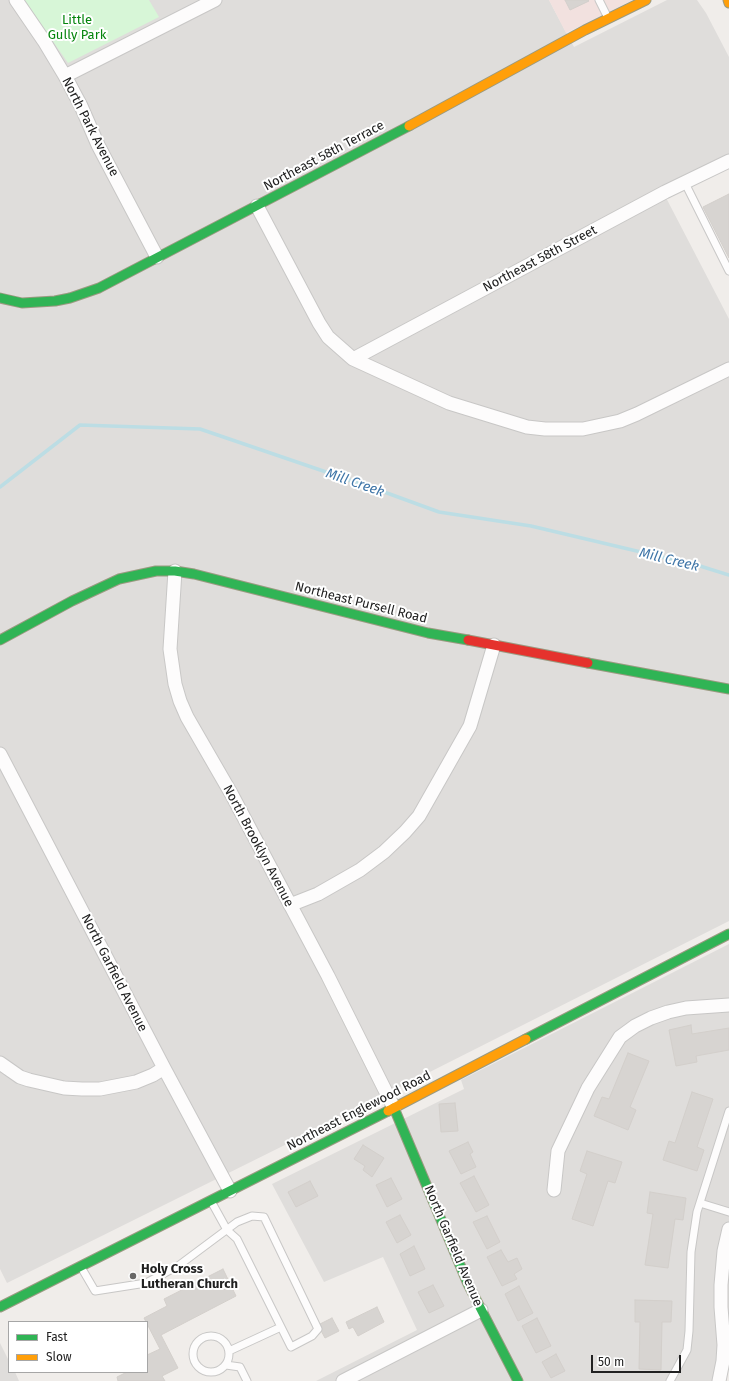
<!DOCTYPE html>
<style>
body{margin:0}
#map{position:relative;width:729px;height:1381px;overflow:hidden;background:#f0edea;font-family:"Fira Sans",sans-serif}
canvas{display:block}
.legend{position:absolute;left:8px;top:1321px;width:140px;height:52px;box-sizing:border-box;background:#fff;border:1px solid #a6a6a6;margin:0;padding:5px 7px;list-style:none;font-size:12px;color:#212121}
.legend li{display:flex;align-items:center;gap:8px;height:20px}
.legend b{width:20px;border:1px solid #a6a6a6}
.scale{position:absolute;left:591px;top:1355px;width:90px;height:18px;box-sizing:border-box;border:2px solid #212121;border-top:0;padding-left:5px;font-size:12px;line-height:14px;white-space:nowrap;color:#212121;-webkit-text-stroke:3px #fff;paint-order:stroke}
</style>
<div id="map">
<canvas width="729" height="1381"></canvas>
<ul class="legend">
<li><b style="height:5px;background:#30b455"></b>Fast</li>
<li><b style="height:5px;background:#ff9f0a"></b>Slow</li>
</ul>
<div class="scale">50 m</div>
</div>
<script>
const c = document.querySelector('canvas').getContext('2d');
c.lineJoin = 'round';
function fillPath(path, color) {
  c.fillStyle = color;
  c.fill(path, 'evenodd');
}
function toPath(rows) {
  const path = new Path2D();
  for (const r of rows) {
    if (r.length === 3) {
      path.moveTo(r[0] + r[2], r[1]);
      path.arc(r[0], r[1], r[2], 0, 2 * Math.PI);
      continue;
    }
    path.moveTo(r[0], r[1]);
    for (let i = 2; i < r.length; i += 2) path.lineTo(r[i], r[i + 1]);
  }
  return path;
}
function strokePath(path, color, width, dash) {
  c.strokeStyle = color;
  c.lineWidth = width;
  c.lineCap = dash ? 'butt' : 'round';
  c.setLineDash(dash || []);
  c.stroke(path);
}
function drawText(font, color, halo, rows, align = 'center') {
  c.font = font + ' "Fira Sans",sans-serif';
  c.lineWidth = 4;
  c.setLineDash([]);
  c.textBaseline = 'middle';
  c.strokeStyle = halo;
  c.fillStyle = color;
  for (const [text, x, y, turn = 0] of rows) {
    c.save();
    c.translate(x, y);
    c.rotate((+turn || 0) * Math.PI / 180);
    c.textAlign = isNaN(turn) ? turn : align;
    if (halo) c.strokeText(text, 0, 0);
    c.fillText(text, 0, 0);
    c.restore();
  }
}
fillPath(toPath([
 [0,0,549,0,574,47,667,0,697,0,706,13,729,57,729,156,662,190,729,319,729,921,303,1136,7,1283,0,1269],
 [729,944,729,1367,725,1381,316,1381,417,1330,383,1257,324,1282,272,1184,464,1089,461,1080],
 [0,1343,9,1361,9,1372,15,1372,19,1381,0,1381]
]), '#dfdddb');
fillPath(toPath([
 [549,0,633,0,566,33]
]), '#f2e1df');
fillPath(toPath([
 [24,0,149,0,159,17,68,63]
]), '#d7f6d7');
strokePath(toPath([
 [0,487,80,425,200,429,376,489,439,512,531,526,700,566,729,575]
]), '#bcdde4', 3.5);
const building = toPath([
 [565,0,588,0,589,1,570,10,565,0],
 [729,194,729,258,703,207,729,194],
 [691,1025,692,1034,729,1028,729,1050,696,1056,697,1062,676,1066,669,1030,691,1025],
 [628,1053,649,1061,630,1107,636,1110,628,1130,594,1116,602,1097,609,1099,628,1053],
 [692,1092,713,1099,697,1147,704,1150,697,1171,663,1160,669,1141,675,1143,692,1092],
 [455,1103,458,1131,441,1132,439,1104,455,1103],
 [468,1142,473,1152,470,1154,476,1167,461,1174,449,1151,468,1142],
 [363,1145,384,1158,372,1177,363,1170,365,1166,354,1159,363,1145],
 [587,1151,622,1162,615,1183,608,1181,593,1226,572,1219,587,1174,580,1171,587,1151],
 [474,1176,489,1205,476,1212,460,1183,474,1176],
 [391,1178,402,1199,387,1207,376,1185,391,1178],
 [310,1181,318,1196,296,1207,288,1192,310,1181],
 [650,1192,686,1198,683,1220,675,1219,668,1268,645,1265,653,1214,647,1213,650,1192],
 [400,1215,411,1235,397,1243,386,1222,400,1215],
 [487,1216,500,1242,487,1249,473,1222,487,1216],
 [414,1246,425,1269,410,1276,400,1254,414,1246],
 [501,1250,508,1262,517,1258,522,1269,514,1274,517,1279,502,1286,487,1257,501,1250],
 [223,1269,236,1296,161,1335,178,1368,162,1376,165,1381,118,1381,117,1377,127,1372,147,1372,147,1355,160,1349,144,1318,167,1306,164,1299,223,1269],
 [433,1285,444,1306,429,1313,418,1292,433,1285],
 [519,1286,533,1313,518,1321,505,1294,519,1286],
 [635,1300,672,1301,671,1322,662,1322,661,1370,639,1369,640,1322,635,1322,635,1300],
 [377,1307,384,1322,358,1336,353,1327,349,1329,346,1322,377,1307],
 [332,1318,339,1331,325,1338,318,1325,332,1318],
 [537,1318,551,1346,536,1353,522,1326,537,1318],
 [556,1354,565,1371,551,1378,542,1362,556,1354]
]);
fillPath(building, '#d7d4d1');
strokePath(building, '#d3cfcb', 1);
const lane = toPath([
 [599,0,608,18],
 [685,183,729,271],
 [211,1201,227,1230,237,1239,281,1327,229,1351],
 [700,1203,729,1212],
 [81,1267,95,1291,146,1283,178,1266,237,1222,252,1216,264,1217,318,1329,312,1336,291,1347,281,1327],
 [211,1354,18],
 [226,1365,240,1367,247,1381],
 [670,1381,687,1350,689,1331,691,1252,697,1212,729,1111]
]);
const street = toPath([
 [16,0,44,41,65,76,81,106,98,145,157,257],
 [65,76,215,0],
 [257,206,319,323,328,337,353,359,449,403,527,427,545,429,583,429,620,421,637,414,729,369],
 [353,359,665,192,729,161],
 [175,571,170,649,175,684,180,701,187,717,232,795,328,976,394,1108],
 [0,754,164,1068,230,1191],
 [290,905,318,894,360,870,384,852,405,832,419,816,470,726,494,645],
 [0,1063,20,1077,29,1080,64,1088,82,1089,100,1089,136,1082,153,1075,164,1068],
 [554,1190,558,1151,588,1088,620,1037,635,1026,651,1018,668,1012,686,1008,729,1005],
 [343,1381,481,1310],
 [719,1381,723,1361,724,1345,721,1307,721,1285,724,1251,729,1229]
]);
const fast = toPath([
 [0,298,22,303,55,301,70,298,99,288,409,126],
 [0,640,72,601,119,579,156,571,175,571,194,574,428,633,468,640],
 [588,663,729,689],
 [526,1039,729,934],
 [394,1108,468,1284,518,1381],
 [0,1307,388,1111]
]);
const slow = toPath([
 [728,0,729,3],
 [409,126,585,30,646,0],
 [388,1111,526,1039]
]);
const jam = toPath([
 [468,640,588,663]
]);
strokePath(lane, '#c8c7c6', 9);
strokePath(street, '#c8c7c6', 15);
strokePath(fast, '#9a9a80', 11);
strokePath(slow, '#9a9a80', 11);
strokePath(jam, '#9a9a80', 11);
strokePath(lane, '#fdfcfc', 7);
strokePath(street, '#fdfcfc', 13);
strokePath(fast, '#30b455', 9);
strokePath(slow, '#ff9f0a', 9);
strokePath(jam, '#e5322d', 9);
for (const [x, y, r, color] of [
 [133,1276,4,"#696867"]
]) {
  const dot = new Path2D();
  dot.arc(x, y, r, 0, 2 * Math.PI);
  c.fillStyle = color;
  c.fill(dot);
  strokePath(dot, '#fff', 1.5);
}
drawText('13px', '#05850d', '#fff', [
 ["Little",77,20],
 ["Gully Park",77,35]
]);
drawText('13px', '#212121', '#fff', [
 ["North Park Avenue",90,127,63],
 ["Northeast 58th Terrace",324,156,-28],
 ["Northeast 58th Street",540,259,-28],
 ["Northeast Pursell Road",361,603,14],
 ["North Brooklyn Avenue",258,846,62],
 ["North Garfield Avenue",114,973,63],
 ["Northeast Englewood Road",359,1111,-27],
 ["North Garfield Avenue",453,1246,67]
]);
drawText('bold 13px', '#212121', '#fff', [
 ["Holy Cross",141,1269],
 ["Lutheran Church",141,1284]
], 'left');
drawText('italic 14px', '#4076a8', '#fff', [
 ["Mill Creek",355,483,19],
 ["Mill Creek",669,560,14]
]);
</script>
